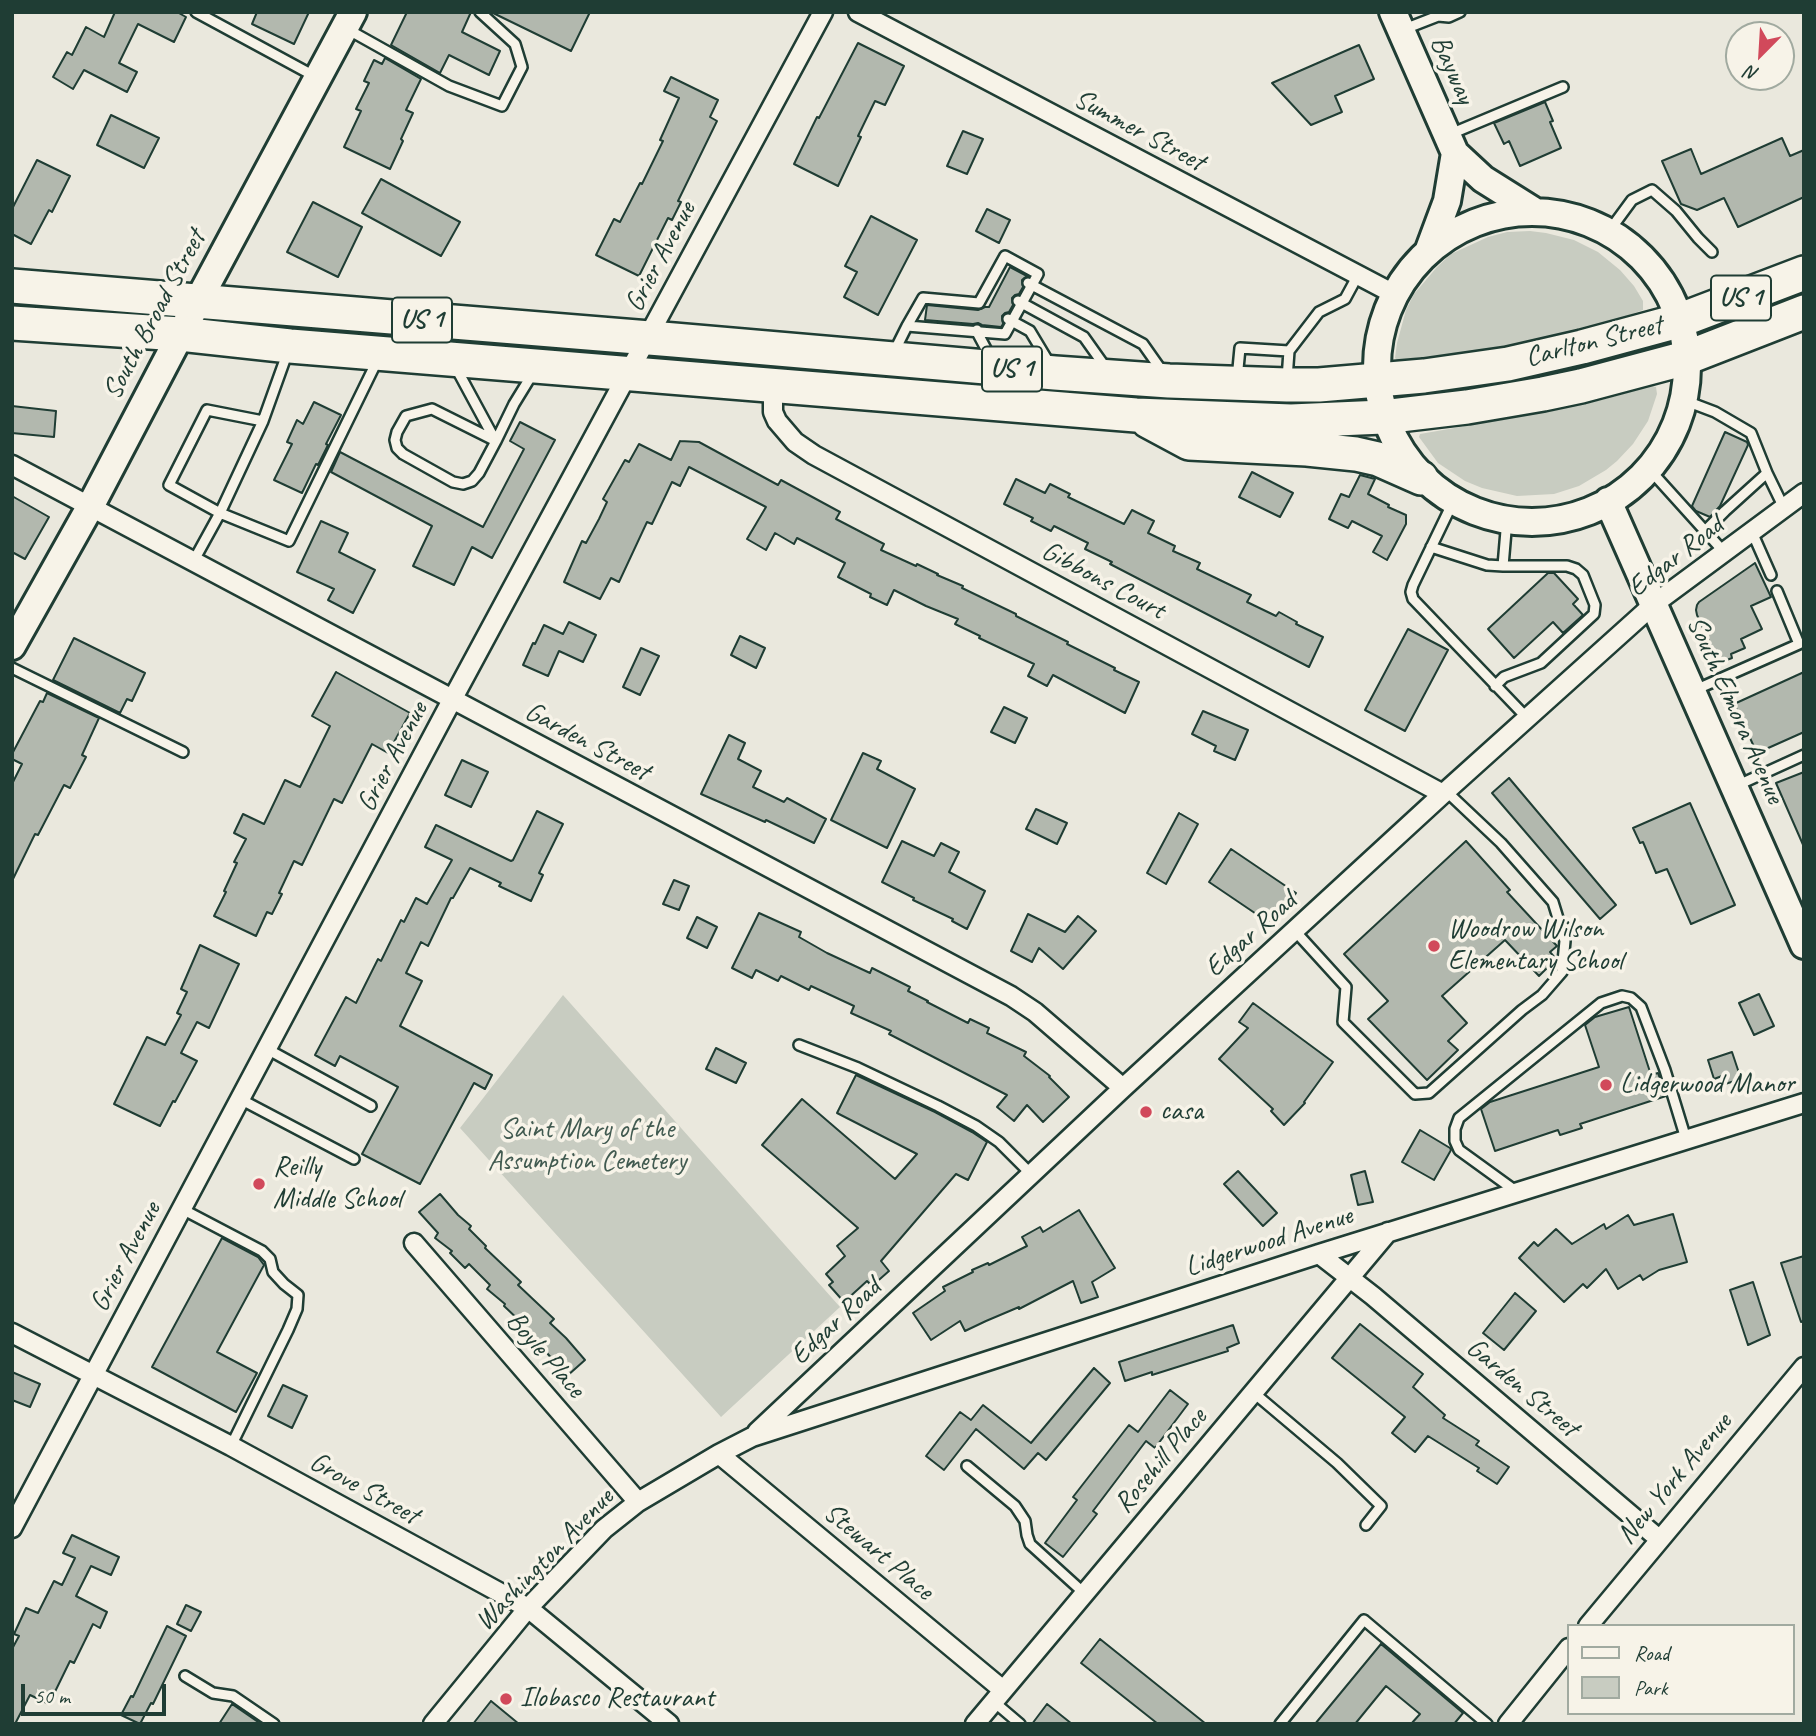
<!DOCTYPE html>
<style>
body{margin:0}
#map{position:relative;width:1816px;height:1736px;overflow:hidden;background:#eae8dd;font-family:Caveat,sans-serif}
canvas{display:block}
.frame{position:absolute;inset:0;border:14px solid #1f3d34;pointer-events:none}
.legend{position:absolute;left:1567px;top:1624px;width:228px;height:91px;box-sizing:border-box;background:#f7f3e8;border:2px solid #a1aaa0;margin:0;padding:9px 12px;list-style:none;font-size:21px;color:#1f3d34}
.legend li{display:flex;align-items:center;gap:14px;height:35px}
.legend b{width:35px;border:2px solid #a1aaa0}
.north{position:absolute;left:1725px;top:21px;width:70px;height:70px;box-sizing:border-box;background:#f7f3e8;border:2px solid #a1aaa0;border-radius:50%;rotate:204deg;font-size:19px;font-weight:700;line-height:28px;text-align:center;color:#1f3d34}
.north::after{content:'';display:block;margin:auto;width:24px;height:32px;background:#d1495b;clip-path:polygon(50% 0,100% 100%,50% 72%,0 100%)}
.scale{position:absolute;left:21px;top:1684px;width:145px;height:32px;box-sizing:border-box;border:4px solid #1f3d34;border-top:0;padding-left:9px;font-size:21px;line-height:24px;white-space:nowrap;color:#1f3d34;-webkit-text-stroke:5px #f7f3e8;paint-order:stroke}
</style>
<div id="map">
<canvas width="1816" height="1736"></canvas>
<div class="frame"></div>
<ul class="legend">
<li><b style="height:9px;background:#f7f3e8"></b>Road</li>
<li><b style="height:19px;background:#c8ccc1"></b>Park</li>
</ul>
<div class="north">N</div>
<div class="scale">50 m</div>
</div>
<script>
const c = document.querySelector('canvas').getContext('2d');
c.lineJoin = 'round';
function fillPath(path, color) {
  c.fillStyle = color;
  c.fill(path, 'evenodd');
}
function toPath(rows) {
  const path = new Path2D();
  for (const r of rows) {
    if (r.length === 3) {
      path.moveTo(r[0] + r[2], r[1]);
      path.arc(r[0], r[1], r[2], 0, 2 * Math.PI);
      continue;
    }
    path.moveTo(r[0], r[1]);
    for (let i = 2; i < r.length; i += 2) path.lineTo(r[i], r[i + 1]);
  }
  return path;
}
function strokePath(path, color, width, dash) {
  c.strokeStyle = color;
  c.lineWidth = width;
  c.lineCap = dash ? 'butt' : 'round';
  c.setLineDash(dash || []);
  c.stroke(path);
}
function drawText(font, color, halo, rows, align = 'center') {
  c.font = font + ' Caveat,sans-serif';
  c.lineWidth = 7;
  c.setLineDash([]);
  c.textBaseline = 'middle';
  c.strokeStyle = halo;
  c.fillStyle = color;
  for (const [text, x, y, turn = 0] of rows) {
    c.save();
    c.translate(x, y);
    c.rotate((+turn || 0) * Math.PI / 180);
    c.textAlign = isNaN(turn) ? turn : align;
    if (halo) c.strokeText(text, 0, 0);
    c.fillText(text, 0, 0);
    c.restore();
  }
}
fillPath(toPath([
 [1530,231,1546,233,1574,240,1598,252,1620,270,1634,286,1643,301,1643,310,1610,322,1531,341,1476,351,1397,360,1395,358,1397,343,1406,310,1414,294,1437,267,1451,254,1488,237,1507,232],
 [1652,386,1656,387,1657,394,1648,421,1633,444,1617,461,1606,470,1579,486,1554,494,1517,496,1482,488,1465,481,1438,463,1419,437,1420,434,1552,411,1601,400],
 [563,995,840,1307,721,1417,460,1128]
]), '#c8ccc1');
const building = toPath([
 [115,12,177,12,186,17,174,42,138,24,119,63,137,72,127,92,84,70,73,89,53,77,67,52,72,55,86,27,104,37,115,12],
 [257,12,309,12,294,44,252,24,257,12],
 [407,12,471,12,462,32,500,51,489,75,449,55,440,73,391,45,407,12],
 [491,12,590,12,571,51,491,12],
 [858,43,904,66,885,105,875,101,858,136,861,137,838,186,794,164,817,117,819,118,858,43],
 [1359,45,1374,79,1335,96,1342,112,1311,125,1272,83,1359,45],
 [385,58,421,79,406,110,413,113,401,139,403,141,390,169,344,147,361,111,356,109,369,83,364,81,374,60,382,64,385,58],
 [671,77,718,100,710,117,717,121,678,201,681,202,672,220,668,218,639,276,596,255,614,219,620,222,640,183,642,184,663,141,660,140,679,98,664,91,671,77],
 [1545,102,1553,121,1550,122,1561,148,1520,166,1509,141,1504,144,1494,123,1545,102],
 [111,115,159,138,144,168,97,145,111,115],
 [963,131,983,139,967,174,947,166,963,131],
 [1782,138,1790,156,1804,150,1804,197,1738,227,1724,198,1697,210,1681,204,1662,161,1691,149,1701,174,1782,138],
 [37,160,70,176,52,212,49,210,31,244,12,234,12,209,37,160],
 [381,179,460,222,441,256,362,213,381,179],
 [313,202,362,227,338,277,287,252,313,202],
 [987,209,1010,220,999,243,976,231,987,209],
 [871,216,917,240,878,315,844,297,857,272,845,266,871,216],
 [1010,267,1027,276,1022,280,1023,287,1019,294,1015,295,1012,298,1013,305,1009,312,1005,313,1002,316,1003,324,1001,327,982,325,978,323,973,324,925,320,927,305,978,310,985,307,989,307,1010,267],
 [314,402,341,415,326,444,328,445,318,465,316,464,302,493,274,480,292,444,287,442,297,420,303,424,314,402],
 [12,406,56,411,54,437,12,433,12,406],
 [520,422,555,440,492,558,472,547,454,585,413,566,432,526,331,472,340,452,483,527,524,449,510,441,520,422],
 [1725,432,1747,442,1748,445,1720,506,1710,517,1696,511,1692,506,1725,432],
 [680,441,699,442,778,485,781,480,840,512,836,519,884,544,881,550,916,566,917,564,938,574,937,575,963,586,962,588,1016,614,1016,616,1068,642,1067,644,1115,668,1114,670,1139,682,1125,713,1053,675,1047,686,1028,676,1034,664,979,638,980,636,955,624,958,619,926,606,894,590,887,605,870,597,871,594,838,577,845,563,797,538,794,544,775,533,766,550,747,539,766,507,689,467,680,486,672,482,652,524,647,522,619,582,611,578,600,599,564,582,582,541,586,543,599,519,607,502,603,499,625,460,629,462,639,444,671,460,680,441],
 [1252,472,1293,493,1280,517,1239,497,1252,472],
 [1360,475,1375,479,1368,494,1389,505,1388,507,1406,515,1406,524,1387,560,1373,552,1382,536,1352,521,1348,528,1329,519,1341,494,1349,497,1360,475],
 [1016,479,1045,493,1050,484,1070,494,1068,497,1124,524,1132,510,1154,521,1148,533,1175,546,1173,551,1200,563,1197,569,1251,595,1247,602,1276,616,1279,612,1297,622,1296,624,1323,637,1309,667,1110,564,1112,562,1085,549,1088,543,1054,526,1051,531,1031,521,1033,518,1004,504,1016,479],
 [12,496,49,517,25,559,12,552,12,496],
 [321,521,348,533,339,552,375,570,353,613,328,600,334,589,297,572,321,521],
 [1755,563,1771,597,1751,606,1762,629,1741,639,1745,648,1731,654,1732,658,1719,663,1697,615,1696,610,1697,605,1699,602,1755,563],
 [1548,573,1554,573,1578,599,1573,604,1583,615,1563,633,1553,622,1514,658,1488,629,1548,573],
 [569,622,596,635,583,662,559,651,548,676,523,665,533,643,535,644,544,625,563,634,569,622],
 [1408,629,1448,650,1405,731,1365,710,1408,629],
 [740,636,765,648,756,668,731,655,740,636],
 [74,638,145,673,132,701,127,699,120,713,53,680,74,638],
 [641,648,659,656,640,695,623,687,641,648],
 [336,672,410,713,388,753,372,744,342,803,334,799,302,865,294,861,279,893,282,894,272,914,267,912,256,936,214,916,226,892,224,891,237,863,234,862,246,839,234,833,243,814,264,824,285,780,300,787,330,726,312,716,336,672],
 [1804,672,1804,732,1757,753,1734,704,1804,672],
 [47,693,99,718,82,755,86,757,70,788,64,785,38,835,35,834,12,881,12,784,22,764,12,759,12,754,40,701,43,702,47,693],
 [1004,707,1027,718,1015,743,991,732,1004,707],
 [1203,711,1248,730,1235,760,1214,751,1216,746,1192,734,1203,711],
 [729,735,745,743,738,759,761,771,753,787,784,802,787,798,826,819,814,843,766,820,765,822,701,794,729,735],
 [863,753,881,761,877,769,915,789,887,848,831,820,863,753],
 [462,760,488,772,471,807,445,795,462,760],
 [1804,772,1804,847,1776,783,1804,772],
 [1509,778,1616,905,1600,919,1492,793,1509,778],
 [1690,803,1735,905,1691,924,1667,869,1656,873,1643,842,1640,843,1633,828,1690,803],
 [1036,809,1067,823,1057,844,1026,829,1036,809],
 [537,811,563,824,539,873,543,875,531,901,499,886,501,883,470,868,453,898,451,898,428,946,421,942,406,973,422,981,400,1026,492,1075,485,1089,474,1083,420,1184,362,1154,398,1087,340,1056,335,1066,315,1055,346,997,356,1003,378,959,381,961,401,920,404,922,416,898,427,904,452,860,425,847,436,825,511,861,513,860,537,811],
 [1179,813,1198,824,1166,884,1147,873,1179,813],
 [902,841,934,856,941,843,959,852,949,872,985,891,967,929,952,921,953,919,913,900,914,898,882,882,902,841],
 [1466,841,1510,890,1507,892,1557,946,1550,952,1556,959,1539,976,1505,940,1442,996,1467,1023,1448,1041,1458,1050,1427,1080,1368,1019,1388,1001,1344,954,1466,841],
 [1231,849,1296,893,1274,926,1209,882,1231,849],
 [674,880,689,886,679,910,663,904,674,880],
 [759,913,801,932,799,937,827,953,870,973,872,968,910,987,908,991,928,1001,927,1002,968,1023,970,1019,989,1028,987,1033,1026,1052,1024,1056,1050,1076,1049,1077,1069,1097,1043,1122,1027,1105,1014,1121,997,1107,1007,1095,889,1034,891,1031,851,1013,854,1006,811,986,809,990,781,976,778,981,756,970,752,978,732,968,759,913],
 [1028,914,1065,932,1078,916,1096,931,1063,969,1039,948,1032,962,1011,951,1028,914],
 [697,917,717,927,707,948,687,938,697,917],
 [200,945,239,964,209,1028,197,1022,181,1053,197,1061,175,1102,173,1101,160,1126,114,1104,147,1037,165,1045,181,1015,177,1013,187,992,181,989,200,945],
 [1759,994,1774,1026,1754,1035,1739,1003,1759,994],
 [1253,1003,1333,1062,1304,1102,1305,1103,1284,1125,1271,1111,1273,1109,1219,1059,1248,1028,1239,1022,1253,1003],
 [1629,1007,1651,1075,1658,1073,1666,1096,1580,1124,1582,1128,1560,1135,1558,1130,1495,1151,1481,1109,1490,1102,1599,1067,1585,1025,1595,1017,1629,1007],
 [716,1048,746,1063,736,1083,706,1069,716,1048],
 [1732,1052,1741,1079,1725,1084,1722,1076,1714,1079,1708,1060,1732,1052],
 [856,1075,935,1112,972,1132,987,1142,968,1180,956,1174,881,1261,889,1271,872,1286,867,1281,844,1302,829,1285,833,1282,826,1274,845,1256,837,1246,858,1228,762,1145,802,1099,895,1179,917,1154,837,1113,856,1075],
 [1420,1130,1450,1148,1451,1150,1434,1180,1402,1162,1420,1130],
 [1238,1171,1277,1213,1263,1226,1224,1184,1238,1171],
 [1365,1171,1373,1202,1358,1205,1351,1175,1365,1171],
 [440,1194,458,1215,471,1226,469,1229,486,1246,485,1248,521,1282,518,1285,554,1319,550,1323,566,1338,585,1360,567,1376,540,1345,541,1344,521,1326,523,1324,504,1306,505,1304,487,1289,490,1285,469,1264,465,1268,450,1253,452,1251,435,1238,438,1233,419,1212,440,1194],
 [1079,1210,1115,1268,1092,1282,1098,1297,1081,1303,1073,1281,1019,1309,1019,1307,986,1321,965,1331,960,1321,931,1340,913,1313,945,1291,943,1287,973,1272,972,1270,988,1263,989,1265,1027,1246,1022,1237,1040,1227,1043,1232,1079,1210],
 [1673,1214,1687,1262,1659,1270,1643,1280,1640,1275,1618,1289,1606,1269,1587,1288,1583,1284,1564,1302,1519,1258,1534,1242,1538,1246,1556,1229,1572,1244,1604,1224,1606,1229,1628,1215,1634,1225,1673,1214],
 [222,1238,258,1257,264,1265,217,1352,257,1373,236,1412,152,1367,222,1238],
 [1804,1256,1804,1321,1801,1322,1781,1263,1804,1256],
 [1753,1282,1770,1335,1748,1345,1730,1290,1753,1282],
 [1515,1293,1536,1311,1504,1350,1483,1333,1515,1293],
 [1360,1324,1423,1374,1413,1387,1445,1415,1443,1418,1479,1441,1476,1445,1509,1467,1497,1484,1477,1471,1479,1468,1428,1436,1415,1452,1392,1433,1405,1417,1332,1358,1360,1324],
 [1233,1325,1239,1343,1227,1348,1228,1351,1152,1375,1152,1372,1125,1381,1119,1362,1233,1325],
 [1094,1368,1110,1383,1046,1460,1038,1453,1024,1469,976,1429,944,1470,926,1456,960,1412,971,1420,983,1405,1031,1443,1094,1368],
 [12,1372,40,1384,30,1407,12,1400,12,1372],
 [283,1385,307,1396,292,1428,268,1416,283,1385],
 [1170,1390,1188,1404,1155,1448,1146,1441,1093,1511,1097,1514,1063,1557,1045,1543,1077,1500,1073,1497,1129,1425,1138,1432,1170,1390],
 [72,1535,119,1557,111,1575,91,1566,76,1596,107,1612,100,1628,93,1624,74,1663,70,1661,49,1704,30,1695,15,1724,12,1724,12,1649,19,1636,14,1634,26,1608,38,1613,54,1581,62,1585,75,1558,63,1553,72,1535],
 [186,1605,201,1612,191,1631,177,1624,186,1605],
 [167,1626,186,1636,153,1704,151,1703,140,1724,121,1715,131,1696,133,1697,167,1626],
 [1100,1639,1206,1724,1158,1724,1081,1663,1100,1639],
 [1381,1644,1463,1713,1454,1724,1411,1724,1420,1714,1386,1686,1355,1724,1315,1724,1381,1644],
 [491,1701,519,1724,473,1724,491,1701],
 [232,1704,261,1724,219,1724,232,1704],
 [1047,1704,1072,1724,1032,1724,1047,1704]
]);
fillPath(building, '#b2b8ae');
strokePath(building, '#1f3d34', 2);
const lane = toPath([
 [196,12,316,77],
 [347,29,449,86,502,106,522,67,515,44,480,12],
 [1402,30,1438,16,1449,17,1460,12],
 [1448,135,1563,87],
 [1607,234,1632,200,1652,190,1676,211,1698,238,1712,252],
 [1028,283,1143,344,1162,371],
 [1018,301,1084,337,1106,368],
 [1008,319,1030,331,1051,366],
 [977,330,977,332,992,360],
 [1289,351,1319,312,1345,299,1358,275],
 [894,352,907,326,923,298,979,303,1005,256,1038,274,1005,334,907,326],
 [455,366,495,440],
 [1237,379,1240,348,1289,351,1287,379],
 [1686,401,1715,412,1751,433,1767,473],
 [263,421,220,513,169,485,207,410,263,421,287,354],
 [496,441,432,409,406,416,397,432,395,440,397,448,403,454,453,482,463,484,472,481,479,473,496,441,514,404,533,373],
 [1650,470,1724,552],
 [1453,502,1413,585,1411,592,1413,599,1528,719],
 [1706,530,1725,511,1767,473,1784,508],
 [1752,532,1771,575],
 [1431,547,1487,565,1503,566,1567,566,1576,569,1583,575,1595,605,1594,614,1541,663,1504,677,1495,686],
 [193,562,220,513,289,541,377,361],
 [1503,566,1507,519],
 [12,668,183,752],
 [1695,690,1799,644,1777,591],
 [1736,786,1804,755],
 [1295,931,1346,987,1343,1022,1415,1094,1429,1093,1522,1010,1542,995,1562,972,1565,941,1553,902,1501,843,1446,791],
 [799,1045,858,1068,938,1106,976,1126,999,1142,1031,1174],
 [267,1049,371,1106],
 [240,1099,354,1159],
 [1517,1192,1459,1150,1455,1141,1455,1129,1459,1118,1601,1003,1622,996,1631,998,1641,1007,1665,1070,1686,1139],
 [182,1209,262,1251,270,1259,273,1272,284,1284,298,1295,297,1309,288,1330,231,1446],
 [1254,1393,1337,1463,1381,1506,1366,1525],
 [967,1466,1015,1506,1025,1521,1027,1535,1030,1544,1084,1593],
 [185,1676,213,1693,233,1696,274,1724],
 [993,1701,1020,1724],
 [1280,1724,1364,1620,1487,1724]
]);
const street = toPath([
 [858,12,1396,295],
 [773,385,773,412,777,421,795,442,814,455,1443,794],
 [12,465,1011,996,1035,1012,1123,1088],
 [414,1243,638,1502],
 [1319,1254,1373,1296,1659,1539],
 [12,1333,231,1446,528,1608,669,1724],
 [757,1432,1123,1088,1446,791,1654,604,1804,493],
 [719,1454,1003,1690],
 [12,1528,452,700,823,12],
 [1588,1626,1804,1367],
 [433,1724,528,1608,604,1529,638,1502,719,1454,752,1437,1319,1254,1804,1103],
 [975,1724,1388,1232],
 [1508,1724,1569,1648]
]);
const secondary = toPath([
 [1393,12,1455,153,1483,179,1534,211],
 [1532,367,155],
 [1428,252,1447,201,1455,153],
 [1608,501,1804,945],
 [12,646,90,507,198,301,353,12]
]);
const highway = toPath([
 [12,286,674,340,1055,373,1169,381,1287,385,1319,385,1424,376,1508,364,1582,347,1678,321,1804,273],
 [12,323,180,334,290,346,1136,415,1291,421,1383,417,1467,407,1543,394,1581,386,1686,358,1804,312],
 [1148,421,1189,443,1307,449,1356,454,1378,459,1421,478]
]);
strokePath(lane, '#1f3d34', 14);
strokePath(street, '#1f3d34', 23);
strokePath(secondary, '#1f3d34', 32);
strokePath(highway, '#1f3d34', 38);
strokePath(lane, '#f7f3e8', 9);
strokePath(street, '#f7f3e8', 18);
strokePath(secondary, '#f7f3e8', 26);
strokePath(highway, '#f7f3e8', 33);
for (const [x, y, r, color] of [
 [1434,946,7,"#d1495b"],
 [1606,1085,7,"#d1495b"],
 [1146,1112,7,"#d1495b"],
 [259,1184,7,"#d1495b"],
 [506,1699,7,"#d1495b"]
]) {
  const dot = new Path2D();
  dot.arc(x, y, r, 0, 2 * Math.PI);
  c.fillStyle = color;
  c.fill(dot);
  strokePath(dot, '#f7f3e8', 2.5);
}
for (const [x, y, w] of [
 [1741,298,60],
 [422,320,60],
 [1012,369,60]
]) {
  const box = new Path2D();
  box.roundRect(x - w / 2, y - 22.5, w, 45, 5);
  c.fillStyle = '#f7f3e8';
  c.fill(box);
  strokePath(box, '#1f3d34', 2);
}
drawText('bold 26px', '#1f3d34', null, [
 ["US 1",1741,298],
 ["US 1",422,320],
 ["US 1",1012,369]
]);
drawText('28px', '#1f3d34', '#f7f3e8', [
 ["Bayway",1452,70,66],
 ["Summer Street",1139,131,28],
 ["Grier Avenue",661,257,-62],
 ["South Broad Street",155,315,-62],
 ["Carlton Street",1594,342,-14],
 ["Edgar Road",1676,557,-38],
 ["Gibbons Court",1103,581,28],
 ["South Elmora Avenue",1735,710,66],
 ["Garden Street",587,742,28],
 ["Grier Avenue",393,757,-62],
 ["Edgar Road",1251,935,-42],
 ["Lidgerwood Avenue",1269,1242,-18],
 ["Grier Avenue",126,1257,-62],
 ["Edgar Road",836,1322,-43],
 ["Boyle Place",545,1355,49],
 ["Garden Street",1522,1388,40],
 ["Rosehill Place",1161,1461,-50],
 ["New York Avenue",1675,1479,-50],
 ["Grove Street",364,1489,29],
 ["Stewart Place",878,1552,40],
 ["Washington Avenue",545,1560,-46]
]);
drawText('28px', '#1f3d34', '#f7f3e8', [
 ["Woodrow Wilson",1448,930],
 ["Elementary School",1448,962],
 ["Lidgerwood Manor",1620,1085],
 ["casa",1160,1112],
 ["Reilly",273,1168],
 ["Middle School",273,1200],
 ["Ilobasco Restaurant",520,1699]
], 'left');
drawText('28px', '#415a50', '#f7f3e8', [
 ["Saint Mary of the",587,1130],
 ["Assumption Cemetery",587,1162]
]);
</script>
